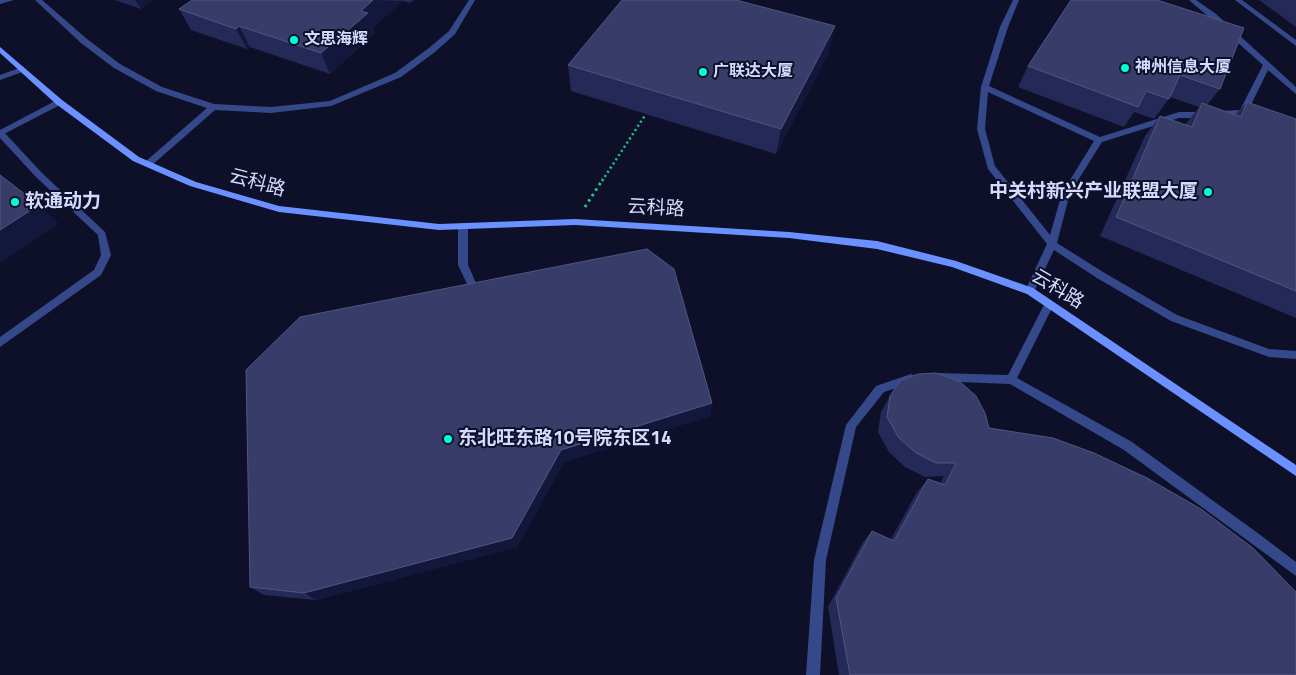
<!DOCTYPE html>
<meta charset="utf-8">
<style>
body{margin:0}
canvas{display:block;background:#0d1028}
</style>
<canvas width="1296" height="675"></canvas>
<script>
const c = document.querySelector('canvas').getContext('2d');
c.lineJoin = 'round';
function toPath(rows) {
  const path = new Path2D();
  for (const r of rows) {
    path.moveTo(r[0], r[1]);
    for (let i = 2; i < r.length; i += 2) path.lineTo(r[i], r[i + 1]);
  }
  return path;
}
function strokePath(path, color, width, dash) {
  c.strokeStyle = color;
  c.lineWidth = width;
  c.lineCap = dash ? 'butt' : 'round';
  c.setLineDash(dash || []);
  c.stroke(path);
}
function fillPath(path, color) {
  c.fillStyle = color;
  c.fill(path, 'evenodd');
}
function drawText(font, color, halo, rows, align = 'center') {
  c.font = font + ' "Titillium Web","Noto Sans SC",sans-serif';
  c.lineWidth = 4;
  c.setLineDash([]);
  c.textBaseline = 'middle';
  c.strokeStyle = halo;
  c.fillStyle = color;
  for (const [text, x, y, turn = 0] of rows) {
    c.save();
    c.translate(x, y);
    c.rotate((+turn || 0) * Math.PI / 180);
    c.textAlign = isNaN(turn) ? turn : align;
    if (halo) c.strokeText(text, 0, 0);
    c.fillText(text, 0, 0);
    c.restore();
  }
}
strokePath(toPath([
 [602,181,646,114]
]), '#26c28e', 2.5, [2, 3]);
strokePath(toPath([
 [585,207,603,179]
]), '#26c28e', 3, [2.5, 4]);
fillPath(toPath([
 [0,0,14,0,0,4,0,0],
 [35,0,42,0,87,39,120,64,162,87,214,104,271,107,330,101,395,73,429,48,449,31,469,0,475,0,455,34,435,52,401,77,331,106,271,113,215,110,151,166,148,167,144,164,145,162,207,108,156,91,114,68,81,43,35,0],
 [1013,0,1019,0,1008,27,989,86,1100,137,1179,112,1206,112,1210,115,1206,118,1179,118,1102,142,1070,193,1057,243,1103,272,1177,315,1269,349,1296,351,1296,359,1269,357,1171,321,1097,278,1054,250,1033,294,1027,294,1025,291,1047,244,988,169,977,129,981,87,1000,27,1013,0],
 [988,92,1094,141,1062,193,1050,235,995,166,985,129,988,92],
 [1189,0,1196,0,1216,14,1296,87,1296,94,1268,70,1246,115,1218,116,1218,112,1221,111,1240,110,1263,65,1210,18,1189,0],
 [1235,0,1242,0,1296,40,1296,46,1235,0],
 [0,130,3,131,42,173,105,232,111,255,101,275,0,347,0,337,94,270,101,255,98,235,36,177,0,138,0,130],
 [463,223,468,226,468,265,476,283,484,283,486,286,484,289,481,290,470,290,458,265,458,226,463,223],
 [1049,300,1052,301,1054,304,1017,378,1132,442,1259,534,1296,562,1296,576,1124,450,1010,384,934,381,933,378,934,375,938,373,1008,375,1046,301,1049,300],
 [911,374,915,376,916,379,915,382,884,392,856,427,826,560,820,675,806,675,814,560,846,425,876,386,911,374]
]), '#35498a');
fillPath(toPath([
 [22,67,26,69,25,71,0,80,0,75,22,67],
 [59,99,62,100,62,104,0,136,0,130,59,99]
]), '#35498a');
fillPath(toPath([
 [0,47,62,100,139,157,196,182,279,206,439,224,575,219,789,232,877,241,956,261,1033,288,1296,465,1296,476,1027,294,952,267,877,249,789,238,575,225,439,230,279,212,190,186,133,161,56,104,0,53,0,47]
]), '#6b90ff');
fillPath(toPath([
 [115,0,153,0,141,9],
 [192,0,414,0,410,3,403,1,373,27,375,33,330,74,250,47,247,49,191,30,179,9],
 [1071,0,1220,89,1207,105,1235,115,1247,102,1296,119,1296,318,1100,236,1145,136,1160,116,1185,125,1199,107,1170,97,1154,119,1134,112,1124,127,1018,87,1028,66],
 [1259,0,1296,0,1296,27],
 [829,52,776,154,571,91,568,65],
 [246,370,712,403,710,416,564,462,517,547,316,600,264,595,250,587],
 [890,396,989,428,1296,675,839,675,828,607,863,542,872,531,891,539,917,492,928,479,940,483,944,476,925,477,905,467,889,452,878,432,881,412]
]), '#252957');
fillPath(toPath([
 [135,0,153,0,141,9],
 [373,0,403,1,373,27,375,33,330,74,321,53,361,11],
 [239,26,250,47,247,49,236,29],
 [835,26,829,52,776,154,781,129],
 [39,205,59,224,0,263,0,230],
 [712,403,710,416,564,462,517,547,316,600,304,593,561,450]
]), '#14173c');
const building = toPath([
 [192,0,373,0,361,11,368,13,321,53,239,26,236,29,179,9,192,0],
 [622,0,736,0,835,26,781,129,568,65,622,0],
 [1071,0,1157,0,1244,28,1220,89,1180,75,1169,99,1146,91,1138,107,1028,66,1071,0],
 [1247,102,1296,119,1296,291,1116,217,1160,116,1192,127,1202,103,1241,117,1247,102],
 [0,175,39,205,0,230,0,175],
 [647,249,674,269,712,403,561,450,512,538,304,593,250,587,246,370,300,317,647,249],
 [936,373,959,381,976,396,985,413,989,428,1053,438,1094,453,1147,478,1201,509,1253,548,1296,592,1296,675,850,675,836,598,872,531,894,541,928,479,945,485,956,463,936,463,916,453,899,438,887,417,890,396,900,381,918,374,936,373]
]);
fillPath(building, '#383c69');
strokePath(building, '#505580', 1);
for (const [x, y, r, color] of [
 [294,40,5,"#00ffd3"],
 [1125,68,5,"#00ffd3"],
 [703,72,5,"#00ffd3"],
 [1208,192,5,"#00ffd3"],
 [15,202,5,"#00ffd3"],
 [448,439,5,"#00ffd3"]
]) {
  const dot = new Path2D();
  dot.arc(x, y, r, 0, 2 * Math.PI);
  c.fillStyle = color;
  c.fill(dot);
  strokePath(dot, '#0d1028', 2);
}
drawText('bold 16px', '#d4dbff', '#0d1028', [
 ["文思海辉",304,40],
 ["神州信息大厦",1135,68],
 ["广联达大厦",713,72]
], 'left');
drawText('19px', '#d4dbff', '#0d1028', [
 ["云科路",257,184,15],
 ["云科路",656,209,3],
 ["云科路",1057,290,31]
]);
drawText('bold 19px', '#d4dbff', '#0d1028', [
 ["中关村新兴产业联盟大厦",1198,192,"right"],
 ["软通动力",25,202],
 ["东北旺东路10号院东区14",458,439]
], 'left');
</script>
